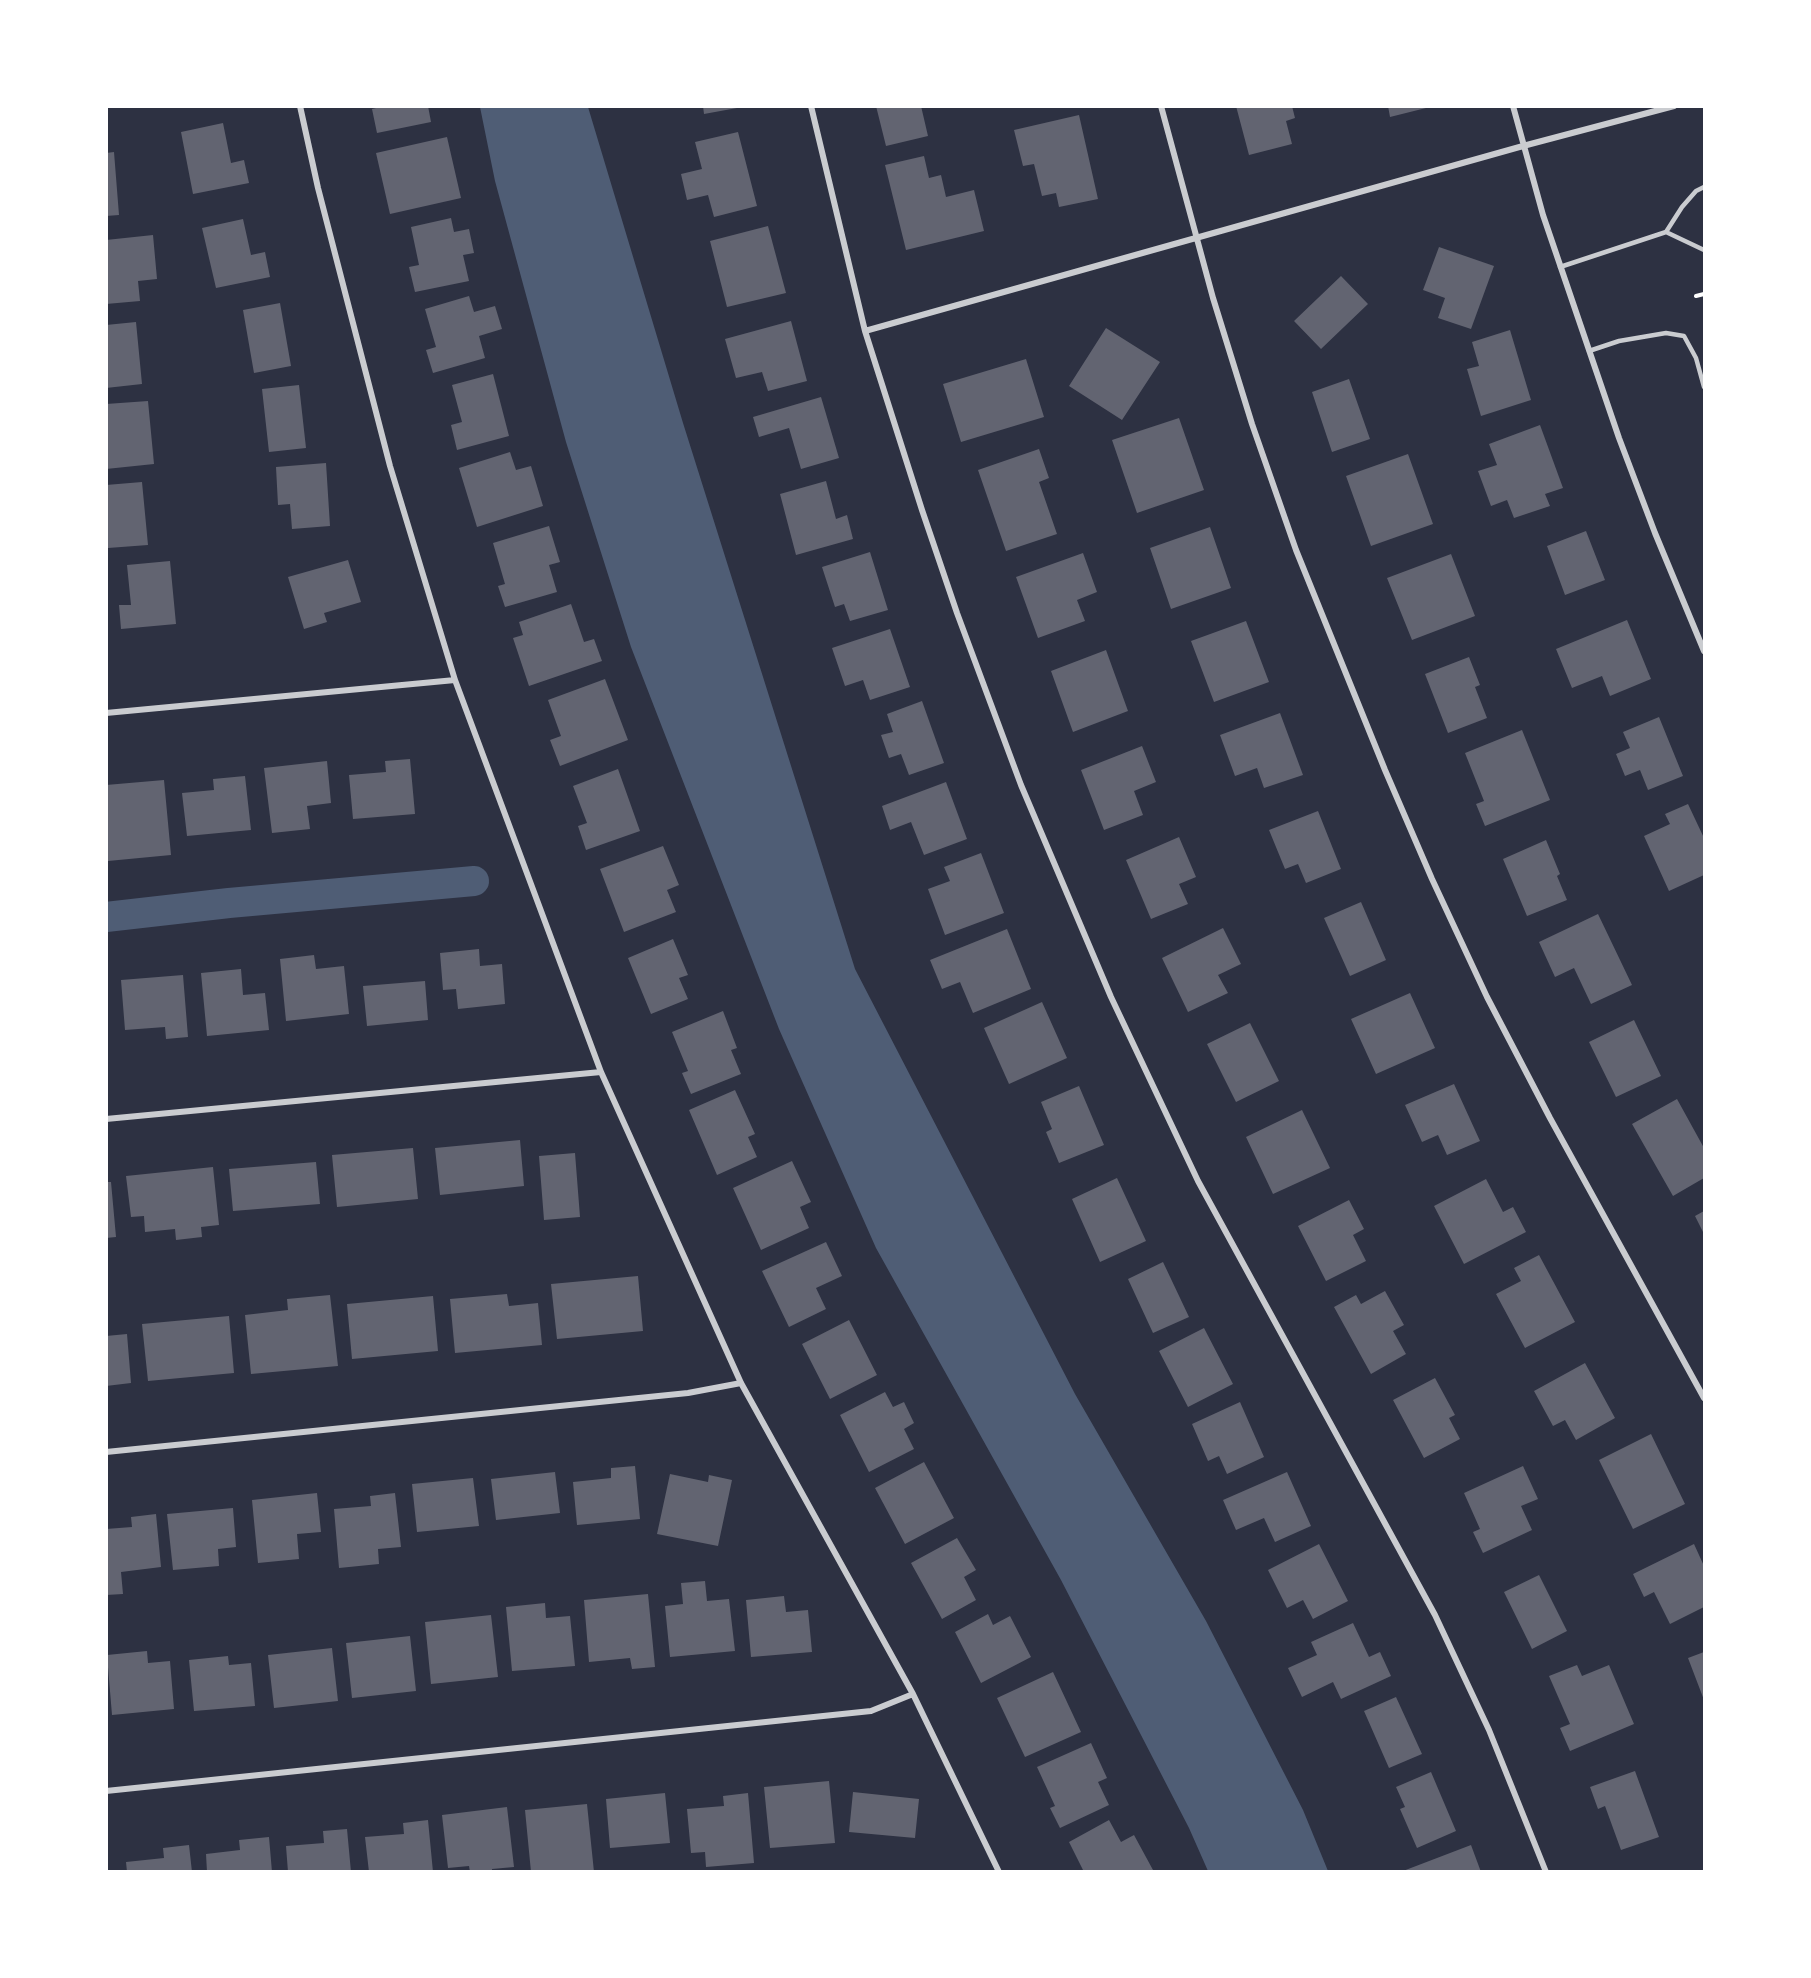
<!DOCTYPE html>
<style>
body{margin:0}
#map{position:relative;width:1811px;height:1978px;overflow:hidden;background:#2d3142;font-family:Helvetica,sans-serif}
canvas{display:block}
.frame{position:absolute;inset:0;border:108px solid #fff;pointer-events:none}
</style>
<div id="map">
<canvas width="1811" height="1978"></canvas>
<div class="frame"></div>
</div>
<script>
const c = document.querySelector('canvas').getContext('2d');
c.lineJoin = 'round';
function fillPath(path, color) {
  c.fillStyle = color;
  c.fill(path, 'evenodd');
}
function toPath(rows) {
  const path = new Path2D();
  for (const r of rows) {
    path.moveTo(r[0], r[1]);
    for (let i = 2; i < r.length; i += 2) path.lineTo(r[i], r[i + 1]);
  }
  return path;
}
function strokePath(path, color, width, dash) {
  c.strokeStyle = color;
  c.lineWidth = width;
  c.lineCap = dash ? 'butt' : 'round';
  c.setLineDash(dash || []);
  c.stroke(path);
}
fillPath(toPath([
 [480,107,588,107,683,423,855,969,1075,1394,1206,1621,1303,1810,1328,1871,1208,1871,1189,1828,1061,1580,876,1248,779,1029,631,647,566,442,495,181]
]), '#4f5d75');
strokePath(toPath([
 [106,917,229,903,474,881]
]), '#4f5d75', 30);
fillPath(toPath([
 [384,106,428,106,431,122,377,133,372,109],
 [703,106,737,106,737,108,704,114],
 [876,106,921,106,928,136,886,146],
 [1236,106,1292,106,1295,118,1286,121,1292,144,1249,155],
 [1388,106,1429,106,1430,107,1390,117],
 [1079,115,1098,199,1059,207,1056,193,1042,196,1034,164,1023,166,1014,130],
 [223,123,231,163,244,160,249,183,193,194,181,132],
 [738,132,757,206,714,217,708,195,687,200,681,174,702,169,695,142],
 [447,137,461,198,390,214,376,153],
 [114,152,119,215,106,216,106,153],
 [924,156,929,178,941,175,946,197,974,190,984,231,906,250,885,165],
 [451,218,454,232,469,229,474,253,463,255,469,281,415,292,409,267,419,265,411,227],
 [243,219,251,255,265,252,270,277,216,288,202,228],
 [768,226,786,293,727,307,710,241],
 [153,235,157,279,138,281,140,301,106,304,106,240],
 [1439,247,1494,266,1471,329,1438,318,1445,298,1423,290],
 [1341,276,1368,304,1321,349,1294,321],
 [469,296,474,312,495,306,502,329,479,336,485,358,433,373,426,350,436,347,425,309],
 [280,303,291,366,254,373,243,310],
 [791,321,807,381,768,391,762,372,736,378,725,339],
 [136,322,142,384,106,388,106,325],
 [1106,328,1160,362,1122,420,1069,386],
 [1510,330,1531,400,1481,416,1467,369,1479,366,1472,342],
 [1026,359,1044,417,961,442,943,384],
 [493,374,509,436,457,450,451,425,462,422,452,385],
 [1349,379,1370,439,1332,452,1312,392],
 [299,385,306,448,269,452,262,389],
 [821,397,839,458,801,469,789,428,759,437,753,417],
 [148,401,154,464,106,469,106,404],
 [1179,418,1204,490,1137,513,1112,440],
 [1540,425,1563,488,1545,494,1550,506,1514,518,1507,500,1491,506,1478,471,1497,465,1489,444],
 [1039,449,1049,478,1039,482,1057,534,1006,551,978,470],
 [510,452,516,470,531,466,543,506,477,527,459,468],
 [1408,454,1433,524,1371,546,1346,476],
 [326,463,330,526,292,529,290,504,278,505,276,467],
 [826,481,836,519,847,515,853,539,796,555,780,494],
 [142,482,148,545,108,548,106,485],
 [549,526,560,562,549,565,557,592,505,607,498,586,505,584,493,543],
 [1210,527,1231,588,1171,609,1150,548],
 [1586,531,1605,580,1565,595,1547,546],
 [870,552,888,610,850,621,844,604,835,607,822,567],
 [1083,553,1097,592,1077,600,1085,621,1038,638,1016,577],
 [1451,554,1475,616,1412,640,1387,578],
 [348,560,361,602,324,613,327,622,304,629,288,577],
 [170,561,176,624,121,629,119,605,131,605,127,565],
 [571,604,584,642,594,639,602,661,529,686,513,638,523,635,519,622],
 [1627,620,1651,679,1610,696,1602,676,1572,688,1556,649],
 [1246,621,1269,682,1214,702,1191,641],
 [890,629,910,687,870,700,863,680,845,686,832,648],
 [1106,650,1128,711,1073,732,1051,671],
 [1469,657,1480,685,1475,687,1487,718,1448,733,1425,674],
 [605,679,628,740,560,766,550,740,561,736,548,700],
 [922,701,944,763,909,775,901,754,889,758,881,735,893,732,887,714],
 [1280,713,1303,775,1264,788,1257,768,1235,776,1220,735],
 [1659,717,1683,776,1648,790,1640,770,1625,776,1616,754,1630,748,1623,732],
 [1522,730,1550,800,1485,826,1476,804,1484,801,1465,753],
 [1142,746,1156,782,1134,791,1143,815,1104,830,1081,770],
 [410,759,415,814,353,819,349,775,386,772,385,761],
 [327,761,331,803,307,806,310,829,272,833,264,768],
 [618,769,640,831,586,850,578,826,587,823,573,786],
 [245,776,251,830,187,836,182,793,214,790,213,779],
 [164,780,171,855,108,861,106,785],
 [946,782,967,839,924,855,911,822,890,830,882,806],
 [1688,804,1704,838,1704,875,1669,891,1644,836,1670,824,1665,814],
 [1318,811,1341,869,1306,883,1298,864,1285,869,1269,830],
 [1179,837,1196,877,1179,884,1188,904,1151,919,1126,860],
 [1546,840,1560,874,1557,876,1567,900,1527,916,1503,859],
 [663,846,679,885,667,890,676,912,624,932,600,869],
 [981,853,1004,913,945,935,928,889,950,881,944,867],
 [1361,902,1386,960,1350,976,1324,918],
 [1598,914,1632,985,1591,1004,1574,968,1555,977,1539,942],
 [1223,928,1241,964,1218,975,1228,993,1188,1012,1162,958],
 [1007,929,1031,989,973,1013,960,982,942,989,930,960],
 [673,939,688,975,679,978,688,999,651,1014,628,958],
 [479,949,480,966,502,964,505,1004,458,1009,456,989,443,990,440,953],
 [314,955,316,969,344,966,349,1014,286,1021,280,959],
 [241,969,243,995,265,993,269,1030,207,1036,201,973],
 [183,975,188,1037,166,1039,165,1027,125,1030,121,980],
 [425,981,428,1020,367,1026,363,986],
 [1410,993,1435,1048,1376,1074,1351,1019],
 [1042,1002,1067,1058,1009,1084,984,1028],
 [723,1011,737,1048,731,1050,741,1074,691,1094,682,1073,688,1071,672,1032],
 [1634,1020,1661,1076,1616,1097,1589,1042],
 [1250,1023,1279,1081,1236,1102,1207,1044],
 [1454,1084,1480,1141,1447,1155,1438,1135,1422,1142,1405,1105],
 [1079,1086,1104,1145,1059,1163,1046,1132,1052,1129,1041,1102],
 [735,1090,755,1134,748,1137,757,1157,717,1175,689,1110],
 [1677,1099,1704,1148,1704,1178,1673,1196,1632,1124],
 [1302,1110,1330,1168,1273,1194,1246,1137],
 [520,1140,524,1186,440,1195,435,1148],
 [413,1148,418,1199,337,1207,332,1155],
 [575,1153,580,1217,544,1220,539,1156],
 [792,1161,811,1202,800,1207,809,1228,761,1250,733,1188],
 [316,1162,320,1204,233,1211,229,1169],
 [213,1167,219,1225,201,1227,202,1237,176,1240,175,1229,145,1232,144,1216,131,1217,126,1176],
 [1117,1178,1146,1241,1100,1262,1072,1199],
 [1486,1179,1503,1212,1513,1207,1526,1232,1464,1264,1434,1206],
 [106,1182,111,1182,116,1237,106,1238],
 [1349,1200,1364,1229,1353,1235,1366,1261,1326,1281,1298,1226],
 [1704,1211,1704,1234,1695,1216],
 [826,1242,842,1276,816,1288,826,1309,789,1327,762,1271],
 [1539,1255,1575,1322,1525,1348,1496,1294,1521,1281,1514,1268],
 [1163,1262,1189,1317,1153,1333,1128,1279],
 [638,1276,643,1331,557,1339,551,1284],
 [1385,1291,1404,1325,1393,1331,1406,1354,1371,1374,1334,1307,1356,1295,1361,1304],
 [507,1294,509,1306,538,1303,542,1345,455,1353,450,1299],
 [330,1295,338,1366,251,1374,245,1315,288,1310,287,1299],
 [433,1296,438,1351,352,1359,347,1304],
 [229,1316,234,1373,148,1381,142,1324],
 [849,1320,877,1375,830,1399,802,1344],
 [1204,1328,1233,1384,1188,1407,1159,1351],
 [127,1334,131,1383,106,1386,106,1336],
 [1585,1363,1615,1418,1576,1440,1565,1420,1553,1426,1534,1391],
 [1435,1378,1455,1415,1449,1418,1460,1439,1424,1458,1393,1400],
 [885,1392,893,1407,904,1402,914,1423,904,1429,914,1449,869,1472,840,1415],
 [1240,1402,1264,1457,1227,1474,1219,1456,1208,1461,1192,1424],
 [1651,1434,1685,1504,1633,1529,1599,1460],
 [924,1462,954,1518,905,1544,875,1488],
 [635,1466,640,1519,577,1525,573,1482,611,1478,611,1468],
 [1523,1466,1538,1499,1521,1506,1532,1530,1483,1553,1473,1532,1480,1529,1464,1493],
 [555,1472,560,1513,496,1520,491,1479],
 [1287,1472,1311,1526,1275,1542,1264,1518,1236,1530,1223,1500],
 [670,1474,708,1482,709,1475,732,1480,718,1546,657,1534],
 [473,1478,479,1526,417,1532,412,1484],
 [317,1493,321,1532,297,1534,299,1559,258,1563,252,1500],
 [395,1493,401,1547,378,1549,379,1564,339,1568,334,1509,371,1506,370,1496],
 [233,1508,236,1547,218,1549,219,1566,173,1570,167,1514],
 [156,1514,161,1567,121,1572,123,1594,106,1595,106,1529,132,1527,131,1517],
 [957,1538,976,1570,964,1577,976,1600,942,1619,911,1563],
 [1319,1544,1348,1601,1313,1619,1303,1600,1287,1608,1268,1570],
 [1694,1544,1704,1566,1704,1607,1670,1624,1654,1592,1644,1597,1633,1574],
 [1539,1575,1567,1631,1532,1649,1504,1592],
 [705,1581,707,1601,729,1599,735,1651,670,1657,665,1606,683,1604,681,1583],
 [648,1594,655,1667,632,1669,630,1658,589,1662,584,1600],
 [784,1596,786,1612,808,1610,812,1652,751,1657,746,1600],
 [545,1603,546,1618,570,1616,575,1666,512,1671,506,1607],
 [988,1614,993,1625,1010,1616,1031,1657,981,1683,955,1632],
 [491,1615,498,1677,431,1684,425,1622],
 [1353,1623,1369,1657,1380,1652,1391,1676,1341,1699,1333,1682,1302,1697,1288,1668,1317,1655,1311,1642],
 [410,1636,416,1691,352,1698,346,1643],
 [332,1648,338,1701,274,1708,268,1655],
 [147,1651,148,1663,170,1661,174,1709,112,1715,107,1655],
 [1704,1652,1704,1700,1688,1658],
 [228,1656,229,1665,251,1663,255,1706,194,1711,189,1660],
 [1577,1665,1582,1676,1609,1665,1634,1724,1570,1751,1560,1728,1570,1724,1549,1676],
 [1053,1672,1081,1732,1025,1757,997,1698],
 [1396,1697,1422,1754,1389,1768,1364,1711],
 [1091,1743,1107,1778,1098,1782,1109,1805,1060,1828,1050,1808,1055,1806,1037,1767],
 [1635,1771,1659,1837,1621,1850,1605,1806,1598,1809,1590,1787],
 [1431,1772,1456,1831,1417,1848,1400,1809,1405,1807,1396,1787],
 [829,1781,835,1843,770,1848,764,1787],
 [853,1792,919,1799,915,1838,849,1832],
 [665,1793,670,1843,610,1848,606,1799],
 [748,1793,754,1863,706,1867,705,1852,691,1853,687,1809,724,1806,723,1796],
 [587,1804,594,1872,531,1872,525,1810],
 [507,1807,514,1867,492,1869,492,1872,470,1872,469,1866,448,1868,442,1815],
 [428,1820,433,1872,369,1872,365,1837,404,1834,403,1823],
 [1109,1820,1121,1842,1134,1835,1153,1870,1084,1872,1069,1842],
 [347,1829,351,1872,288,1872,286,1846,324,1843,323,1831],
 [269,1837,272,1872,207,1872,206,1854,240,1850,239,1840],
 [189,1845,192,1872,127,1872,126,1862,164,1858,163,1848],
 [1471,1845,1481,1872,1403,1872,1403,1871]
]), '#626471');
strokePath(toPath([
 [1696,296,1704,294]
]), '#fff', 4);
strokePath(toPath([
 [1666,232,1704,250],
 [1560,267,1666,232,1682,207,1696,191,1704,187],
 [1589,351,1619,341,1666,333,1684,336,1696,358,1704,387]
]), '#caccd0', 4.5);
strokePath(toPath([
 [300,106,318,188,390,466,455,680,601,1072,741,1383,913,1694,999,1872],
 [811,106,865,331,922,510,957,613,1021,785,1111,997,1198,1181,1435,1615,1489,1730,1546,1872],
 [1161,106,1213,298,1252,424,1296,550,1385,770,1432,879,1487,997,1550,1118,1704,1398],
 [1513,106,1543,215,1619,438,1655,533,1704,651],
 [865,331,1523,146,1674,106],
 [106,713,455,680],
 [106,1119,601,1072],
 [106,1452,688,1393,741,1383],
 [106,1791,871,1711,913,1694]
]), '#caccd0', 6);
</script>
